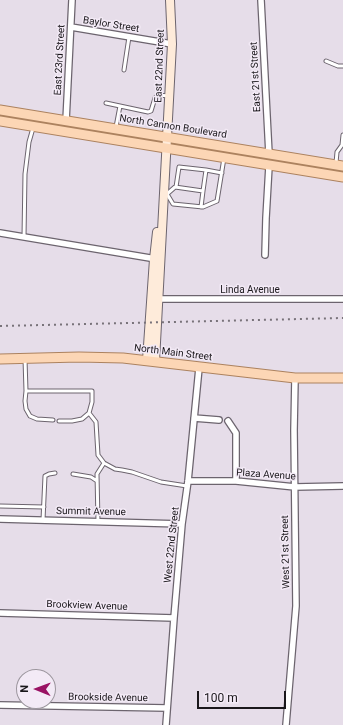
<!DOCTYPE html>
<style>
body{margin:0}
#map{position:relative;width:343px;height:725px;overflow:hidden;background:#e6dde9;font-family:Roboto,sans-serif}
canvas{display:block}
.north{position:absolute;left:16px;top:669px;width:40px;height:40px;box-sizing:border-box;background:#f3eaf6;border:1px solid #9c969e;border-radius:50%;rotate:271deg;font-size:11px;font-weight:700;line-height:16px;text-align:center;color:#1a171b}
.north::after{content:'';display:block;margin:auto;width:14px;height:18px;background:#9a1264;clip-path:polygon(50% 0,100% 100%,50% 72%,0 100%)}
.scale{position:absolute;left:197px;top:691px;width:89px;height:18px;box-sizing:border-box;border:2px solid #1a171b;border-top:0;padding-left:5px;font-size:12px;line-height:14px;white-space:nowrap;color:#1a171b;-webkit-text-stroke:3px #f3eaf6;paint-order:stroke}
</style>
<div id="map">
<canvas width="343" height="725"></canvas>
<div class="north">N</div>
<div class="scale">100 m</div>
</div>
<script>
const c = document.querySelector('canvas').getContext('2d');
c.lineJoin = 'round';
function toPath(rows) {
  const path = new Path2D();
  for (const r of rows) {
    path.moveTo(r[0], r[1]);
    for (let i = 2; i < r.length; i += 2) path.lineTo(r[i], r[i + 1]);
  }
  return path;
}
function strokePath(path, color, width, dash) {
  c.strokeStyle = color;
  c.lineWidth = width;
  c.lineCap = dash ? 'butt' : 'round';
  c.setLineDash(dash || []);
  c.stroke(path);
}
function drawText(font, color, halo, rows, align = 'center') {
  c.font = font + ' Roboto,sans-serif';
  c.lineWidth = 3;
  c.setLineDash([]);
  c.textBaseline = 'middle';
  c.strokeStyle = halo;
  c.fillStyle = color;
  for (const [text, x, y, turn = 0] of rows) {
    c.save();
    c.translate(x, y);
    c.rotate((+turn || 0) * Math.PI / 180);
    c.textAlign = isNaN(turn) ? turn : align;
    if (halo) c.strokeText(text, 0, 0);
    c.fillText(text, 0, 0);
    c.restore();
  }
}
const lane = toPath([
 [326,61,338,66,343,66],
 [124,70,129,37],
 [106,103,148,112,151,111,155,98,158,95,169,96],
 [116,127,120,106],
 [336,163,337,152,342,145,343,135],
 [206,170,222,173],
 [176,187,179,167,206,170,203,191,175,187,167,194,173,204,203,207,217,201,224,158],
 [201,207,203,191],
 [24,237,25,174,29,142,33,128],
 [25,359,26,391,92,391,92,402,89,413,96,422,98,455,104,463,115,469,122,470,132,472,161,482,187,486],
 [26,391,25,401,26,409,30,416,37,419,53,420],
 [59,421,72,421,82,419,89,413],
 [73,474,91,477,97,481],
 [0,506,44,507],
 [43,520,45,476,49,474,55,473],
 [98,522,97,474,104,463]
]);
const street = toPath([
 [261,0,269,154],
 [71,27,172,44],
 [66,121,72,0],
 [0,233,156,259],
 [265,255,266,218,269,166],
 [158,299,343,299],
 [194,418,219,420],
 [228,421,236,433,236,481],
 [188,481,236,481,295,487,343,486],
 [0,519,182,524],
 [0,613,174,618],
 [0,705,167,708],
 [166,725,174,618,182,524,188,481,199,368],
 [286,725,296,606,294,430,295,378]
]);
const secondary = toPath([
 [147,360,154,259,157,232],
 [155,361,172,44,170,0]
]);
const primary = toPath([
 [0,110,343,166],
 [0,121,343,177],
 [0,359,79,357,123,358,295,378,343,378]
]);
strokePath(lane, '#6c646e', 5);
strokePath(street, '#6c646e', 8);
strokePath(secondary, '#6c646e', 10);
strokePath(primary, '#ac825f', 11);
strokePath(lane, '#fff', 3);
strokePath(street, '#fff', 5.5);
strokePath(secondary, '#feebda', 8);
strokePath(primary, '#fcd6b5', 9);
strokePath(toPath([
 [0,326,343,318]
]), '#787279', 2, [2, 4]);
drawText('10px', '#1a171b', '#f3eaf6', [
 ["Baylor Street",111,25,9],
 ["East 23rd Street",60,60,-87],
 ["East 22nd Street",160,66,-88],
 ["East 21st Street",256,77,-93],
 ["North Cannon Boulevard",173,127,9],
 ["Linda Avenue",250,290],
 ["North Main Street",173,353,7],
 ["Plaza Avenue",266,475,4],
 ["Summit Avenue",91,512,1],
 ["West 22nd Street",172,545,-84],
 ["West 21st Street",286,552,-91],
 ["Brookview Avenue",87,606,2],
 ["Brookside Avenue",108,698,1]
]);
</script>
